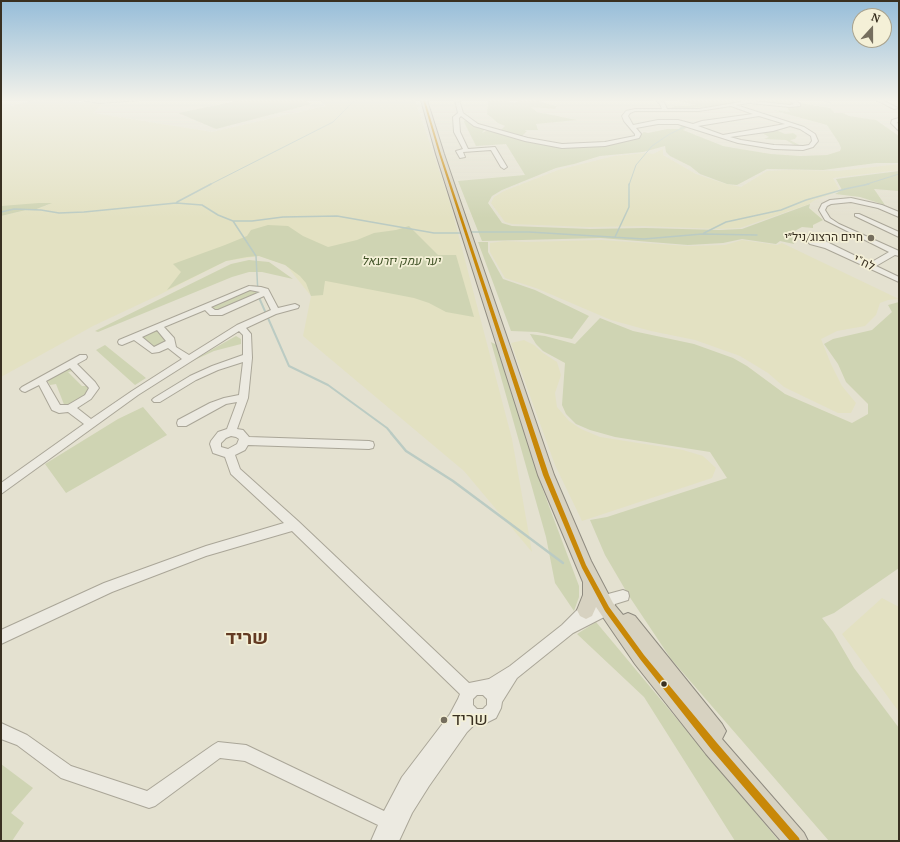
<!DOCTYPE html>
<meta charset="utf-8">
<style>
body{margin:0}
#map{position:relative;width:900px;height:842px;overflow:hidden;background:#e4e1d0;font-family:"PT Serif",serif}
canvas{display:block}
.frame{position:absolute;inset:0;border:2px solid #393021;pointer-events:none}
.north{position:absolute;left:852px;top:8px;width:40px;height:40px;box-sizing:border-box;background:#f4f0d7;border:1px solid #a9a38e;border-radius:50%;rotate:21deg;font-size:11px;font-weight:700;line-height:16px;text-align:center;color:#393021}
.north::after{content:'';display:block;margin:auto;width:14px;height:18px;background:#756e5e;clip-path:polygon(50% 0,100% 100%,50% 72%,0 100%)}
</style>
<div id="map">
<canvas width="900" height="842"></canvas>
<div class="frame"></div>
<div class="north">N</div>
</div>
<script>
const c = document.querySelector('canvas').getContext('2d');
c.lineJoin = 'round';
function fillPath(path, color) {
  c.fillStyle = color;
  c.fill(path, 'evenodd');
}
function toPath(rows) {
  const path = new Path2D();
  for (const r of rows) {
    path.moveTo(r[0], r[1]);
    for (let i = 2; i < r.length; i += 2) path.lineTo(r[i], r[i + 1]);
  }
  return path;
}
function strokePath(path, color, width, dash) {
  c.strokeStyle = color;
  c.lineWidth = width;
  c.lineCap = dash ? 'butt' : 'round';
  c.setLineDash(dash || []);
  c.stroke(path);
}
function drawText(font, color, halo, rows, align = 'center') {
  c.font = font + ' "PT Serif",Heebo,serif';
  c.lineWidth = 3.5;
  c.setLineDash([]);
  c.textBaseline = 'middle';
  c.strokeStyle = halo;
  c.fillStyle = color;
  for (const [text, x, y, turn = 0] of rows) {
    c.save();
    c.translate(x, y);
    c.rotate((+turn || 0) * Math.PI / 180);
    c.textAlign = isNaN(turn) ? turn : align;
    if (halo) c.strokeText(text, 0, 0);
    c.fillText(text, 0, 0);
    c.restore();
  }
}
fillPath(toPath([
 [36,100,103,103,93,113,212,132,325,106,321,100,415,100,449,199,512,439,532,552,464,471,303,336,311,296,286,265,259,256,226,261,161,294,93,326,1,377,1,216,26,210,34,210,50,204,1,206,1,108],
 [663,149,663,155,696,174,723,183,741,187,767,171,790,170,838,171,899,164,899,170,833,178,839,189,832,194,815,200,809,204,740,228,718,229,644,226,589,227,512,224,505,222,491,203,494,197,504,191,558,170,614,156,646,153,653,154],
 [601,240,688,246,725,245,742,240,777,245,782,243,899,299,888,300,880,303,876,315,865,326,837,331,821,339,831,364,842,386,856,403,851,413,838,413,784,387,768,373,740,356,695,340,651,331,611,320,536,288,505,278,490,252,490,243,505,241,526,242],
 [524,340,534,345,543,353,557,362,561,375,555,393,557,407,569,421,581,429,600,437,683,450,703,456,716,468,712,478,582,521,555,465,511,343],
 [882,598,899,607,899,712,842,634]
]), '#e3e1c2');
fillPath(toPath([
 [488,100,501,100,514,103,522,100,534,100,557,106,555,109,531,107,537,112,577,120,536,124,538,130,526,130,525,131,527,131,522,136,568,145,586,145,638,137,644,132,648,133,667,129,679,129,682,124,689,126,683,130,723,146,734,148,771,154,800,156,827,155,840,151,841,148,839,143,827,125,772,110,790,112,784,104,752,100,796,100,801,103,830,108,835,113,843,113,849,116,876,120,899,136,899,163,876,163,823,170,767,169,737,185,727,184,700,174,690,166,670,156,666,152,665,146,643,152,600,156,574,164,556,168,502,190,492,196,488,203,502,223,512,226,590,229,645,228,719,230,742,229,810,204,809,208,823,220,813,225,813,228,802,227,791,233,794,244,780,241,776,244,742,239,723,243,688,245,601,238,482,241,458,181,525,175,506,144,476,146,464,122,465,120,474,126,485,129,482,133,492,128,501,130,505,126,498,123,487,114],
 [674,100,748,100,720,105,718,109,709,107,670,109,669,108,675,106,696,105],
 [776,130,785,134,793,133,796,135,797,136,795,139,790,140,801,146,796,146,786,140,764,139,769,137,762,133],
 [899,171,899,191,874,189,885,205,860,197,835,194,842,190,836,179],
 [39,203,52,203,34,210,26,210,1,216,1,206],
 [268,225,288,226,303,236,328,247,357,240,374,233,396,230,409,226,438,255,456,255,474,317,446,312,429,303,414,298,326,281,325,281,323,295,311,296,306,283,300,276,285,265,259,256,247,257,226,261,167,290,181,272,173,264,225,245,247,236,251,230],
 [478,242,488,242,488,252,503,279,535,290,589,316,572,339,537,332,511,331],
 [249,260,269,262,293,279,262,272,249,272,232,277,98,332,95,331,231,264],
 [250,289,260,292,260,294,223,310,215,311,211,307],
 [899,302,899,568,834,613,822,618,833,632,854,668,899,728,899,841,829,841,671,659,629,596,605,555,590,520,607,517,727,478,710,452,615,437,590,430,576,424,566,414,562,405,565,363,543,351,536,344,530,334,545,336,575,344,600,318,633,331,694,344,733,358,747,366,785,394,852,423,868,414,868,404,846,382,838,364,824,344,833,339,872,330,892,312,888,305],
 [157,329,168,340,154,348,141,337],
 [236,336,241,339,241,344,214,351,188,363],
 [491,342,497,345,543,490,579,586,579,597,574,611,555,583,546,537],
 [105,345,146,378,135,385,96,350],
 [70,368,73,371,68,372,82,386,90,386,88,393,65,407,56,384,50,385,47,380],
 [143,407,167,435,66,493,45,464,118,419],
 [596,622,779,841,735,841,644,697,577,634],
 [1,764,33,788,11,813,24,823,12,841,1,841]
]), '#cfd4b3');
fillPath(toPath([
 [241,100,304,100,312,104,216,129,178,113]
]), '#cacfb3');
strokePath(toPath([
 [823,100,830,103],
 [209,185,333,122,355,100],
 [629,185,636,165,652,146,668,135,686,126],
 [864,185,899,174]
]), '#bbcbc3', 1);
strokePath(toPath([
 [177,202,211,184],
 [1,212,14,209,41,210,59,213,84,212,176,203,202,205,218,215,233,221,252,221,283,217,337,216,434,233,462,233],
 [233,221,256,256,258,294],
 [469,232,529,232,644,239,702,234,757,235],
 [704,233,726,222,781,210,806,200,845,189,869,184],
 [615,237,629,207,629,184]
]), '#bbcbc3', 1.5);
strokePath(toPath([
 [257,293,289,366,328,385,387,428,392,434]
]), '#bbcbc3', 2);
strokePath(toPath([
 [391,433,406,451,453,481,563,563]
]), '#bbcbc3', 2.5);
const minor = toPath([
 [82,100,99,101,140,100,99,103,82,100],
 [455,100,459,100,463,113,478,124,528,138,562,144,605,142,635,136,635,134,624,121,622,116,626,111,635,109,662,109,660,104,655,100,664,102,667,109,699,109,741,102,741,100,790,105,794,104,789,100,795,100,800,104,800,106,790,107,749,103,736,105,804,127,815,134,818,141,813,147,803,150,774,149,738,143,678,124,658,124,636,128,641,134,639,138,605,146,562,148,525,141,474,126,461,116,459,118,460,132,468,149,495,147,507,167,504,169,501,167,491,150,463,152,465,157,460,158,456,151,463,149,454,132,453,117,458,113,455,100],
 [731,106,753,114,702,121,693,124,678,120,658,120,633,125,628,116,630,113,635,111,699,111,731,106],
 [759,116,785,124,723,135,698,126,759,116],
 [790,126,800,129,811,136,812,141,809,145,803,146,774,145,741,140,730,137,773,131,790,126],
 [876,100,882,100,898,108,894,109,876,100],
 [899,118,899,122,897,122,899,126,899,131,891,123,892,120,899,118],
 [851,198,882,205,899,212,899,217,878,208,851,202,831,204,827,206,825,210,830,218,839,224,899,251,899,256,895,255,876,266,899,277,899,282,825,248,810,244,805,239,812,235,820,238,831,244,870,263,889,252,825,220,819,210,822,204,830,200,851,198],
 [855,214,859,214,899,232,899,237,855,216,855,214],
 [249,286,261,287,268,289,278,308,295,304,299,306,298,308,276,314,246,328,251,334,252,358,248,398,237,429,243,430,249,437,369,441,373,442,374,445,373,448,369,449,248,445,245,450,235,455,240,469,298,521,469,683,489,679,510,666,562,625,581,606,597,597,623,590,628,592,629,596,628,600,615,604,612,613,573,633,517,678,502,702,501,708,496,718,484,724,474,725,467,732,429,786,412,813,399,841,371,841,378,825,245,761,220,758,155,806,149,808,61,778,17,745,1,739,1,723,27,735,71,766,147,791,213,745,218,742,246,745,384,811,402,777,450,714,458,699,460,694,292,531,206,556,112,592,1,644,1,630,104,583,206,546,284,523,231,474,225,457,213,453,210,444,211,441,218,432,227,429,237,402,226,404,186,426,178,426,177,423,178,420,210,403,224,398,239,395,243,362,218,370,196,380,160,402,154,402,152,400,154,398,190,376,212,366,243,355,243,335,239,331,138,395,1,494,1,483,84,424,68,412,59,413,52,410,39,385,25,392,22,391,20,389,22,387,80,355,86,355,87,357,86,359,77,364,95,382,99,388,91,399,77,408,91,419,132,391,182,359,168,348,159,352,152,353,134,340,122,345,119,344,118,342,119,340,249,286],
 [250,290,260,292,218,310,215,310,211,307,250,290],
 [264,296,271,310,237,325,189,355,176,347,174,338,164,327,205,310,210,315,222,315,264,296],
 [157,330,166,341,154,347,142,337,157,330],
 [70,368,89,388,85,395,68,405,60,405,46,381,70,368],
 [231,436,236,437,239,439,237,444,228,449,221,447,221,443,226,438,231,436],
 [477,695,483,695,487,699,487,705,483,709,477,709,473,705,473,699,477,695]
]);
const highway = toPath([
 [421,100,427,100,444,154,554,475,591,561,613,603,623,615,628,613,635,616,722,724,726,731,722,739,804,833,808,841,781,841,706,754,635,664,596,607,592,616,586,619,580,616,577,610,583,595,583,582,538,475,436,154,421,100]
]);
strokePath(minor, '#aaa698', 2);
strokePath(highway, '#8f8b80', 2);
fillPath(minor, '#eceae1');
fillPath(highway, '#d7d2c1');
fillPath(toPath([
 [423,100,425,100,441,154,549,475,586,565,609,607,644,655,717,743,799,838,800,841,790,841,711,749,640,659,605,611,582,568,543,475,439,154,423,100]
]), '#c88808');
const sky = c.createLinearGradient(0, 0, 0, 218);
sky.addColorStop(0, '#96bdd9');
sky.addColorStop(0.46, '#f3f2ea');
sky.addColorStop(1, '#f3f2ea00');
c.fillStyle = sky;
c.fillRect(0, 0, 900, 218);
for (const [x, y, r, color] of [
 [871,238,4,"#756e5e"],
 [664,684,3.5,"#393021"],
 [444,720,4,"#756e5e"]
]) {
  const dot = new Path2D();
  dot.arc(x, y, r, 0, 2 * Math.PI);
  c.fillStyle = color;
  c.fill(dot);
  strokePath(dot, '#f4f0d7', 1.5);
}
drawText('12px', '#393021', '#f4f0d7', [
 ["חיים הרצוג/ניל״י",863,238]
], 'right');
drawText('italic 12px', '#425429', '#f4f0d7', [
 ["יער עמק יזרעאל",401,262]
]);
drawText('12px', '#393021', '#f4f0d7', [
 ["לח\"י",864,263,26]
]);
drawText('17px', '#393021', '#f4f0d7', [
 ["שריד",452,720]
], 'left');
drawText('bold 19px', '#633a22', '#f4f0d7', [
 ["שריד",247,639]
]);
</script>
